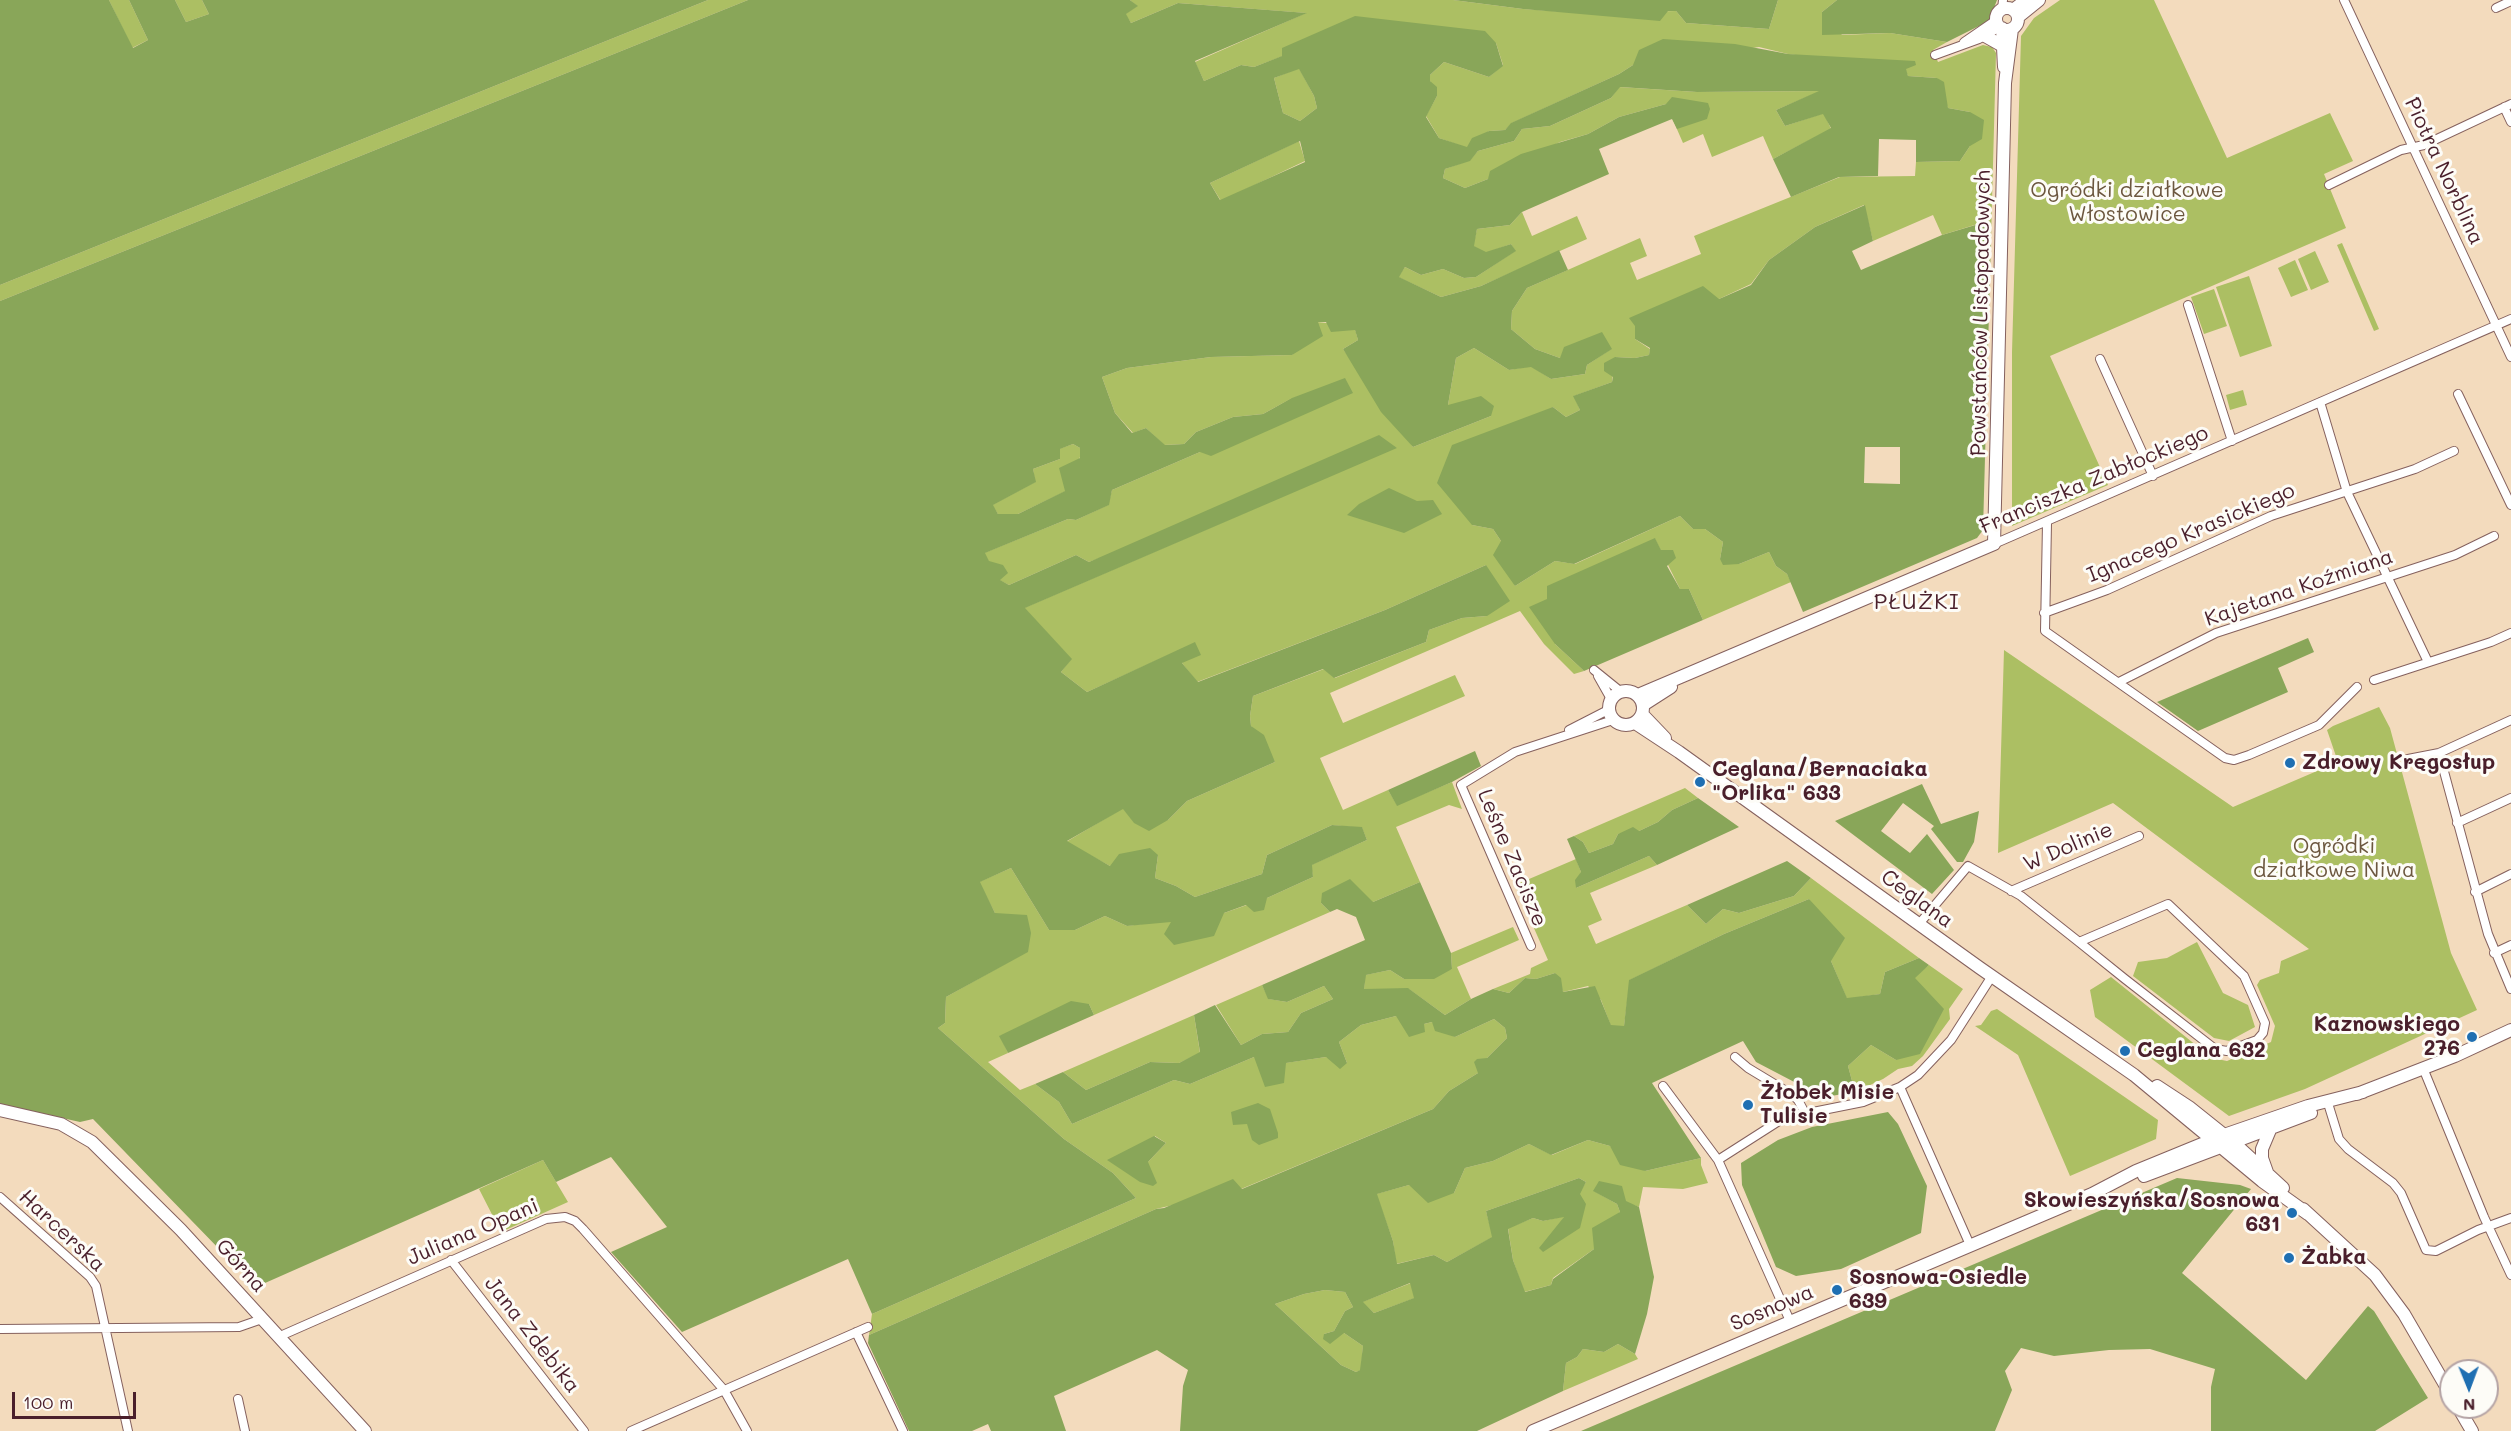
<!DOCTYPE html>
<meta charset="utf-8">
<style>
body{margin:0}
#map{position:relative;width:2511px;height:1431px;overflow:hidden;background:#f3dbbd;font-family:Mali,sans-serif}
canvas{display:block}
.north{position:absolute;left:2439px;top:1359px;width:60px;height:60px;box-sizing:border-box;background:#fdfcf7;border:2px solid #b5a4a5;border-radius:50%;rotate:179deg;font-size:16px;font-weight:700;line-height:24px;text-align:center;color:#4a1f2b}
.north::after{content:'';display:block;margin:auto;width:21px;height:27px;background:#1f6fb2;clip-path:polygon(50% 0,100% 100%,50% 72%,0 100%)}
.scale{position:absolute;left:12px;top:1392px;width:124px;height:27px;box-sizing:border-box;border:3px solid #4a1f2b;border-top:0;padding-left:8px;font-size:18px;line-height:21px;white-space:nowrap;color:#4a1f2b;-webkit-text-stroke:4px #fdfcf7;paint-order:stroke}
</style>
<div id="map">
<canvas width="2511" height="1431"></canvas>
<div class="north">N</div>
<div class="scale">100 m</div>
</div>
<script>
const c = document.querySelector('canvas').getContext('2d');
c.lineJoin = 'round';
function fillPath(path, color) {
  c.fillStyle = color;
  c.fill(path, 'evenodd');
}
function toPath(rows) {
  const path = new Path2D();
  for (const r of rows) {
    if (r.length === 3) {
      path.moveTo(r[0] + r[2], r[1]);
      path.arc(r[0], r[1], r[2], 0, 2 * Math.PI);
      continue;
    }
    path.moveTo(r[0], r[1]);
    for (let i = 2; i < r.length; i += 2) path.lineTo(r[i], r[i + 1]);
  }
  return path;
}
function strokePath(path, color, width, dash) {
  c.strokeStyle = color;
  c.lineWidth = width;
  c.lineCap = dash ? 'butt' : 'round';
  c.setLineDash(dash || []);
  c.stroke(path);
}
function drawText(font, color, halo, rows, align = 'center') {
  c.font = font + ' Mali,sans-serif';
  c.lineWidth = 6;
  c.setLineDash([]);
  c.textBaseline = 'middle';
  c.strokeStyle = halo;
  c.fillStyle = color;
  for (const [text, x, y, turn = 0] of rows) {
    c.save();
    c.translate(x, y);
    c.rotate((+turn || 0) * Math.PI / 180);
    c.textAlign = isNaN(turn) ? turn : align;
    if (halo) c.strokeText(text, 0, 0);
    c.fillText(text, 0, 0);
    c.restore();
  }
}
fillPath(toPath([
 [109,0,129,0,148,40,132,48],
 [175,0,202,0,209,14,186,22],
 [708,0,748,0,0,301,0,285],
 [1130,0,1453,0,1523,9,1580,13,1676,11,1686,23,1769,29,1778,0,1837,0,1822,12,1842,35,1890,33,1947,42,1933,50,1938,62,1983,45,1992,47,1996,53,1991,239,1981,223,1942,235,1933,215,1873,241,1864,205,1815,227,1769,260,1751,284,1719,299,1635,326,1635,339,1650,349,1649,355,1635,358,1615,357,1612,382,1574,396,1580,410,1566,417,1553,407,1472,525,1493,529,1501,541,1515,586,1555,561,1575,564,1680,516,1693,529,1705,529,1723,542,1720,559,1739,564,1769,552,1776,566,1787,574,1791,582,1703,620,1689,589,1680,589,1655,539,1555,644,1584,671,1574,674,1544,644,1520,611,1330,693,1343,723,1455,675,1465,696,1320,758,1343,810,1388,790,1397,805,1452,782,1462,809,1449,805,1396,827,1420,882,1373,902,1321,903,1330,912,1094,1015,1089,1004,1000,1036,1008,1053,988,1062,1020,1090,1035,1084,1059,1102,1072,1124,1174,1080,1190,1084,1254,1057,1285,1063,1326,1057,1347,1063,1339,1042,1361,1025,1396,1016,1424,1024,1432,1022,1455,1037,1494,1019,1505,1028,1507,1038,1487,1058,1478,1073,1449,1091,1433,1109,1241,1189,1156,1209,869,1335,872,1314,1136,1198,1113,1173,1064,1139,938,1028,945,1023,946,997,1028,951,995,913,979,882,1011,868,1049,930,1075,930,1105,916,1127,926,1224,913,1267,898,1313,877,1311,865,1367,840,1362,828,1332,825,1267,855,1262,874,1195,897,1176,886,1155,878,1158,855,1110,866,1066,842,1123,808,1135,823,1168,820,1187,801,1275,762,1251,726,1250,716,1253,696,1324,669,1335,678,1426,642,1429,630,1462,618,1487,616,1486,565,1385,610,1197,682,1182,663,1195,643,1087,692,1061,672,1071,659,1024,608,1397,447,1089,562,1076,555,1009,585,999,580,984,553,1068,519,1076,520,1108,505,1112,490,1200,452,1292,398,1263,414,1233,417,1196,432,1184,444,1164,445,1146,428,1133,433,1115,413,1102,377,1127,368,1211,357,1292,355,1317,322,1327,323,1355,329,1358,340,1343,349,1413,447,1491,416,1448,405,1456,358,1474,348,1509,370,1531,366,1551,379,1585,374,1587,365,1611,349,1560,358,1535,349,1511,329,1512,311,1527,288,1640,238,1647,256,1630,263,1637,280,1701,254,1694,236,1840,177,1915,176,1916,162,1960,161,1970,146,1970,112,1948,108,1937,78,1908,76,1905,69,1788,54,1759,47,1633,65,1619,74,1512,123,1505,130,1489,131,1467,148,1439,138,1426,116,1437,96,1430,81,1430,75,1444,62,1489,77,1503,65,1496,43,1283,56,1254,67,1241,65,1204,81,1195,62,1306,13,1178,3,1131,23,1125,14,1137,6],
 [1155,1136,1166,1143,1148,1162],
 [2060,0,2154,0,2227,158,2330,113,2353,161,2324,174,2346,228,2050,356,2108,485,2012,526,2012,352,2021,36,2034,18],
 [1299,68,1314,96,1317,108,1300,121,1283,113,1274,78],
 [1619,87,1697,92,1821,91,1776,110,1785,126,1824,113,1831,129,1773,159,1763,136,1712,157,1703,134,1683,143,1666,104,1619,117,1588,134,1560,142,1488,179,1465,188,1443,178,1445,169,1470,160,1478,151,1514,141,1522,129,1550,126,1611,98],
 [1299,141,1305,161,1221,201,1210,183],
 [1522,212,1532,236,1577,216,1587,239,1481,286,1441,297,1398,277,1405,267,1421,275,1443,269,1464,278,1476,277,1515,251,1511,244,1486,253,1473,246,1477,229,1510,225],
 [2342,243,2379,329,2374,331,2337,245],
 [2315,251,2329,282,2311,290,2298,259],
 [2295,260,2308,290,2291,297,2278,268],
 [2249,276,2272,346,2240,357,2216,287],
 [2214,289,2227,326,2204,334,2191,297],
 [2243,390,2247,405,2230,410,2226,395],
 [1073,444,1080,448,1080,457,1066,491,1018,514,998,514,992,505,1035,482,1033,469,1060,459,1059,449],
 [2004,650,2233,807,2338,762,2327,730,2333,726,2379,707,2390,728,2451,953,2477,1010,2305,1089,2229,1116,2095,1017,2090,990,2111,977,2212,1058,2227,1061,2271,1042,2275,1026,2257,985,2260,980,2279,973,2281,961,2309,949,2113,803,1998,853],
 [1685,788,1698,798,1672,810,1658,822,1639,831,1618,834,1613,844,1589,853,1583,842,1574,836],
 [1649,856,1657,865,1590,893,1602,920,1588,926,1596,944,1687,905,1706,924,1723,909,1739,913,1794,896,1811,878,1919,958,1885,972,1880,994,1847,999,1831,961,1809,899,1724,934,1630,980,1624,1026,1611,1026,1601,1000,1588,986,1563,992,1555,973,1536,979,1525,978,1509,993,1493,989,1530,974,1531,968,1548,960,1515,885,1576,859,1581,872,1576,888],
 [1513,927,1519,940,1457,967,1471,999,1445,1015,1409,989,1364,989,1365,975,1390,970,1404,979,1452,969,1451,953],
 [2197,942,2223,993,2248,1005,2255,1027,2229,1041,2214,1038,2133,976,2138,962,2167,958],
 [1929,965,1963,989,1949,1009,1950,1019,1923,1056,1912,1066,1898,1069,1883,1079,1855,1092,1848,1066,1871,1045,1896,1060,1914,977],
 [1262,985,1269,999,1287,1002,1324,986,1333,999,1301,1013,1288,1032,1262,1034,1241,1045,1216,1005],
 [1997,1009,2158,1120,2156,1139,2070,1176,2018,1055,1975,1026,1981,1025,1991,1011],
 [1194,1015,1200,1053,1179,1063,1150,1062,1086,1090,1063,1072],
 [1588,1140,1610,1146,1645,1171,1701,1158,1701,1165,1708,1183,1683,1189,1643,1187,1639,1207,1594,1191,1617,1204,1620,1212,1594,1249,1553,1278,1551,1285,1524,1292,1513,1260,1508,1228,1533,1218,1543,1221,1565,1216,1543,1252,1586,1182,1579,1178,1486,1211,1493,1237,1447,1262,1434,1255,1396,1264,1393,1241,1376,1194,1409,1185,1454,1193,1465,1168,1493,1161,1529,1144,1552,1155],
 [543,1160,568,1202,501,1232,479,1189],
 [1411,1283,1415,1298,1374,1313,1362,1302],
 [1325,1290,1345,1292,1353,1307,1345,1311,1334,1331,1324,1334,1344,1333,1363,1346,1361,1370,1356,1372,1341,1365,1275,1304,1304,1294],
 [1618,1344,1635,1354,1638,1359,1563,1391,1566,1363,1577,1357,1583,1349,1604,1352]
]), '#acbf63');
fillPath(toPath([
 [0,0,109,0,133,48,148,40,129,0,175,0,186,22,209,14,202,0,708,0,0,285],
 [748,0,1130,0,1138,6,1126,14,1131,23,1178,3,1307,13,1195,61,1204,81,1241,65,1254,67,1282,56,1282,48,1355,16,1485,31,1496,43,1503,66,1489,77,1444,62,1430,75,1430,81,1437,87,1437,96,1426,117,1439,138,1467,147,1472,138,1489,131,1505,130,1511,123,1619,74,1633,65,1639,50,1663,39,1735,44,1788,54,1915,61,1916,65,1906,69,1908,76,1937,78,1944,82,1948,108,1970,112,1984,120,1982,139,1970,146,1960,161,1916,162,1916,140,1879,139,1878,176,1839,177,1791,197,1773,159,1831,128,1823,114,1785,126,1776,110,1819,91,1697,92,1620,87,1611,98,1550,126,1522,129,1514,141,1478,151,1470,161,1445,169,1443,178,1465,188,1488,179,1490,171,1521,154,1588,134,1619,117,1666,104,1672,97,1708,103,1710,109,1707,119,1677,129,1672,119,1599,149,1609,174,1522,212,1510,225,1477,229,1474,246,1486,252,1511,244,1516,251,1476,277,1464,278,1443,269,1421,275,1405,267,1399,277,1441,297,1481,286,1559,250,1568,270,1527,288,1512,311,1511,329,1535,349,1560,358,1564,347,1602,332,1612,349,1587,365,1585,374,1551,379,1531,367,1509,370,1474,348,1456,358,1448,405,1481,396,1494,406,1491,416,1413,447,1381,412,1343,349,1358,340,1355,330,1331,332,1326,322,1318,322,1323,336,1292,355,1211,357,1127,368,1102,377,1115,413,1132,433,1146,428,1165,445,1184,444,1196,432,1233,417,1263,414,1292,398,1345,378,1353,393,1211,456,1200,452,1112,490,1109,505,1076,520,1068,519,985,553,989,561,1003,565,1008,573,1000,580,1009,585,1076,555,1089,562,1379,435,1397,448,1025,608,1072,659,1061,672,1087,692,1195,642,1201,655,1182,663,1198,682,1385,610,1486,565,1510,601,1487,616,1462,618,1429,630,1426,642,1334,678,1323,669,1253,696,1250,716,1251,726,1264,735,1275,762,1187,801,1168,820,1149,831,1134,823,1123,809,1067,841,1110,866,1119,854,1150,848,1158,855,1155,878,1176,886,1195,897,1262,874,1267,855,1332,825,1362,827,1367,840,1312,865,1313,877,1267,898,1264,910,1254,912,1246,905,1224,913,1214,936,1174,945,1164,934,1171,922,1127,926,1105,916,1075,930,1049,930,1011,868,980,882,995,913,1027,915,1031,933,1028,952,946,997,945,1023,938,1028,1064,1139,1113,1173,1136,1198,872,1314,848,1259,682,1332,611,1252,667,1227,611,1157,556,1182,543,1160,256,1287,93,1119,80,1122,0,1104,0,301],
 [1299,69,1314,96,1317,108,1300,121,1283,113,1274,78],
 [1300,141,1305,162,1220,200,1210,183],
 [1073,444,1080,448,1080,458,1059,468,1065,491,1018,514,998,514,993,505,1036,482,1033,469,1060,459,1060,449],
 [1453,0,1778,0,1769,29,1686,23,1676,11,1668,11,1660,21,1523,9],
 [1837,0,1997,0,1989,21,1947,42,1890,33,1822,35,1822,12],
 [1865,205,1873,241,1852,251,1861,270,1942,235,1982,223,1991,239,1983,530,1977,538,1803,612,1787,574,1776,566,1769,552,1739,564,1723,565,1720,559,1723,542,1705,529,1693,529,1680,516,1574,564,1555,561,1515,586,1493,555,1501,541,1493,529,1472,525,1437,483,1452,445,1553,407,1566,417,1580,410,1573,396,1612,382,1613,377,1604,371,1604,363,1615,357,1635,358,1649,355,1650,348,1635,339,1635,326,1629,318,1703,286,1719,299,1751,285,1769,260,1815,227],
 [1865,447,1900,447,1900,484,1864,483],
 [1389,488,1417,501,1433,500,1442,514,1404,533,1347,515,1359,504],
 [1655,538,1661,550,1673,550,1676,558,1667,566,1680,589,1689,589,1703,620,1584,671,1555,644,1529,607,1547,599,1547,586],
 [2308,638,2314,652,2278,668,2288,692,2198,731,2157,702],
 [1475,751,1481,766,1452,782,1397,806,1388,790],
 [1922,784,1941,824,1979,811,1974,842,1963,862,1957,862,1931,829,1934,826,1903,803,1881,831,1910,853,1927,834,1954,870,1932,894,1835,821],
 [1698,798,1739,827,1657,865,1649,856,1576,888,1575,880,1581,872,1567,839,1574,836,1583,842,1589,853,1613,844,1618,834,1633,827,1639,831,1658,822,1672,810],
 [1787,861,1811,878,1794,896,1739,913,1723,909,1706,924,1687,905],
 [1350,879,1373,902,1420,882,1451,953,1452,969,1434,979,1404,979,1390,970,1366,975,1364,989,1408,988,1445,1015,1471,999,1493,989,1509,993,1525,978,1536,979,1555,973,1561,978,1563,992,1595,986,1611,1025,1624,1026,1629,980,1724,934,1809,899,1845,938,1831,961,1847,998,1880,994,1885,972,1919,958,1929,965,1915,978,1944,1009,1920,1054,1896,1060,1871,1045,1848,1066,1855,1092,1819,1098,1807,1093,1800,1085,1756,1062,1743,1041,1652,1083,1701,1158,1645,1171,1620,1165,1610,1146,1588,1140,1551,1155,1529,1144,1493,1161,1465,1168,1454,1193,1428,1203,1409,1185,1377,1194,1393,1241,1397,1264,1434,1255,1447,1262,1492,1237,1486,1211,1579,1178,1586,1182,1580,1194,1586,1204,1580,1228,1543,1252,1539,1248,1564,1217,1543,1221,1533,1218,1508,1229,1513,1260,1525,1292,1551,1285,1553,1279,1594,1249,1592,1228,1620,1212,1617,1204,1593,1191,1599,1181,1622,1186,1626,1201,1639,1207,1654,1277,1647,1314,1635,1354,1618,1344,1604,1352,1583,1349,1577,1357,1566,1363,1563,1391,1477,1431,1180,1431,1183,1386,1188,1370,1157,1350,1054,1396,1066,1431,991,1431,988,1424,972,1431,909,1431,868,1343,869,1335,1156,1209,1164,1208,1233,1179,1242,1189,1433,1109,1449,1091,1478,1073,1474,1062,1477,1059,1487,1058,1507,1038,1505,1028,1494,1019,1455,1037,1435,1031,1432,1022,1424,1024,1425,1032,1409,1037,1396,1016,1361,1025,1339,1042,1347,1063,1340,1069,1326,1057,1286,1063,1284,1083,1265,1087,1254,1057,1190,1084,1174,1080,1072,1124,1059,1102,1035,1084,1063,1072,1086,1090,1150,1062,1179,1063,1200,1052,1194,1015,1215,1005,1241,1045,1262,1034,1288,1032,1301,1013,1333,999,1324,986,1287,1002,1268,999,1262,985,1365,940,1356,917,1337,909,1330,912,1321,903,1322,893],
 [1410,1283,1414,1298,1374,1313,1363,1302],
 [1325,1290,1345,1292,1353,1307,1345,1311,1334,1331,1324,1334,1323,1339,1330,1344,1344,1333,1363,1346,1360,1370,1356,1372,1341,1365,1275,1304,1304,1294],
 [1071,1001,1089,1004,1094,1015,1008,1053,999,1036],
 [1258,1103,1270,1109,1278,1133,1278,1138,1259,1145,1252,1140,1247,1124,1233,1125,1231,1112],
 [1888,1112,1898,1124,1927,1186,1921,1233,1841,1269,1796,1276,1776,1267,1742,1185,1741,1163,1778,1140,1812,1127],
 [1154,1136,1166,1143,1148,1162,1157,1183,1153,1186,1140,1182,1107,1160],
 [2177,1178,2240,1185,2251,1189,2182,1273,2306,1380,2368,1306,2374,1311,2428,1398,2375,1431,2211,1431,2211,1387,2215,1369,2150,1349,2109,1350,2054,1356,2021,1348,2005,1371,2012,1390,1995,1431,1581,1431]
]), '#89a659');
const street = toPath([
 [2344,0,2511,357],
 [2496,8,2511,1],
 [2002,9,2003,0],
 [1964,42,1996,20],
 [1935,55,1979,39,2000,27],
 [2504,107,2511,122],
 [2329,185,2401,150,2424,145,2511,104],
 [2188,305,2232,441],
 [2100,359,2153,476],
 [2458,394,2511,505],
 [2320,402,2347,492,2428,662],
 [2047,523,2045,631,2225,758,2234,760,2249,755,2319,725,2357,687],
 [1994,544,2511,319],
 [2044,613,2107,590,2271,516,2415,469,2454,451],
 [1594,670,1620,691],
 [1598,676,1611,699],
 [2374,680,2491,642,2511,633],
 [2119,682,2216,633,2455,555,2494,536],
 [1569,730,1608,710],
 [2439,753,2488,934,2511,989],
 [2408,759,2439,753,2511,720],
 [2457,823,2511,798],
 [2011,891,2139,836],
 [2475,892,2511,874],
 [1919,924,1968,866,2021,896,2079,942,2125,979,2215,1049,2227,1051,2257,1040,2263,1033,2265,1023,2244,976,2168,904,2079,942],
 [1531,946,1461,785,1515,752,1613,720],
 [2494,953,2511,945],
 [1735,1057,1748,1068,1791,1094,1798,1100,1805,1113],
 [2423,1068,2484,1217,2511,1275],
 [1663,1086,1718,1160,1790,1321],
 [1900,1087,1970,1245],
 [2327,1100,2339,1139,2348,1149,2393,1183,2401,1193,2426,1250,2436,1251,2478,1230,2511,1218],
 [1718,1160,1779,1121,1798,1115,1863,1102,1900,1087,1918,1075,1951,1040,1992,976],
 [0,1197,90,1277,96,1286,128,1431],
 [451,1260,584,1431],
 [0,1329,239,1327,262,1319],
 [856,1332,903,1431],
 [278,1337,546,1219,565,1217,575,1221,583,1229,724,1390,747,1431],
 [238,1399,245,1431],
 [631,1431,868,1327]
]);
const secondary = toPath([
 [2007,19,11],
 [2013,10,2026,0],
 [2018,17,2039,0],
 [2002,28,2004,67],
 [1985,36,2001,45],
 [1626,708,17],
 [1638,695,1994,544,2005,83,2012,29],
 [1643,705,1671,687],
 [1642,714,1665,738],
 [1635,723,1679,752,1980,968,2134,1075,2262,1181,2308,1214],
 [2157,1086,2189,1107,2234,1143,2283,1188],
 [2357,1094,2455,1056,2511,1030],
 [0,1110,61,1124,92,1142,181,1230,365,1431],
 [2267,1172,2262,1158,2262,1149,2270,1130],
 [2144,1176,2311,1113],
 [2303,1209,2375,1275,2404,1314,2451,1395],
 [2458,1407,2472,1431],
 [1533,1431,2092,1194,2136,1171,2224,1135,2308,1106,2363,1092]
]);
strokePath(street, '#85615e', 10);
strokePath(secondary, '#85615e', 14);
strokePath(street, '#fff', 8);
strokePath(secondary, '#fff', 12);
for (const [x, y, r, color] of [
 [2290,763,6,"#1f6fb2"],
 [1700,782,6,"#1f6fb2"],
 [2472,1037,6,"#1f6fb2"],
 [2125,1051,6,"#1f6fb2"],
 [1748,1105,6,"#1f6fb2"],
 [2292,1213,6,"#1f6fb2"],
 [2289,1258,6,"#1f6fb2"],
 [1837,1290,6,"#1f6fb2"]
]) {
  const dot = new Path2D();
  dot.arc(x, y, r, 0, 2 * Math.PI);
  c.fillStyle = color;
  c.fill(dot);
  strokePath(dot, '#fdfcf7', 2);
}
drawText('21px', '#4a1f2b', '#fdfcf7', [
 ["Piotra Norblina",2444,171,65],
 ["Powstańców Listopadowych",1981,313,-89],
 ["Franciszka Zabłockiego",2094,480,-23],
 ["Ignacego Krasickiego",2191,533,-23],
 ["Kajetana Koźmiana",2299,588,-19],
 ["W Dolinie",2068,847,-23],
 ["Leśne Zacisze",1512,858,67],
 ["Ceglana",1917,899,36],
 ["Harcerska",62,1231,43],
 ["Juliana Opani",473,1232,-23],
 ["Górna",241,1266,48],
 ["Sosnowa",1772,1308,-23],
 ["Jana Zdebika",532,1335,52]
]);
drawText('21px', '#6c573f', '#fdfcf7', [
 ["Ogródki działkowe",2127,191],
 ["Włostowice",2127,215],
 ["Ogródki",2334,847],
 ["działkowe Niwa",2334,871]
]);
drawText('bold 21px', '#4a1f2b', '#fdfcf7', [
 ["Zdrowy Kręgosłup",2302,763],
 ["Ceglana/Bernaciaka",1712,770],
 ["\"Orlika\" 633",1712,794],
 ["Kaznowskiego",2460,1025,"right"],
 ["276",2460,1049,"right"],
 ["Ceglana 632",2137,1051],
 ["Żłobek Misie",1760,1093],
 ["Tulisie",1760,1117],
 ["Skowieszyńska/Sosnowa",2280,1201,"right"],
 ["631",2280,1225,"right"],
 ["Żabka",2301,1258],
 ["Sosnowa-Osiedle",1849,1278],
 ["639",1849,1302]
], 'left');
c.letterSpacing = '1.5px';
drawText('22px', '#4a1f2b', '#fdfcf7', [
 ["PŁUŻKI",1917,602]
]);
c.letterSpacing = '0px';
</script>
